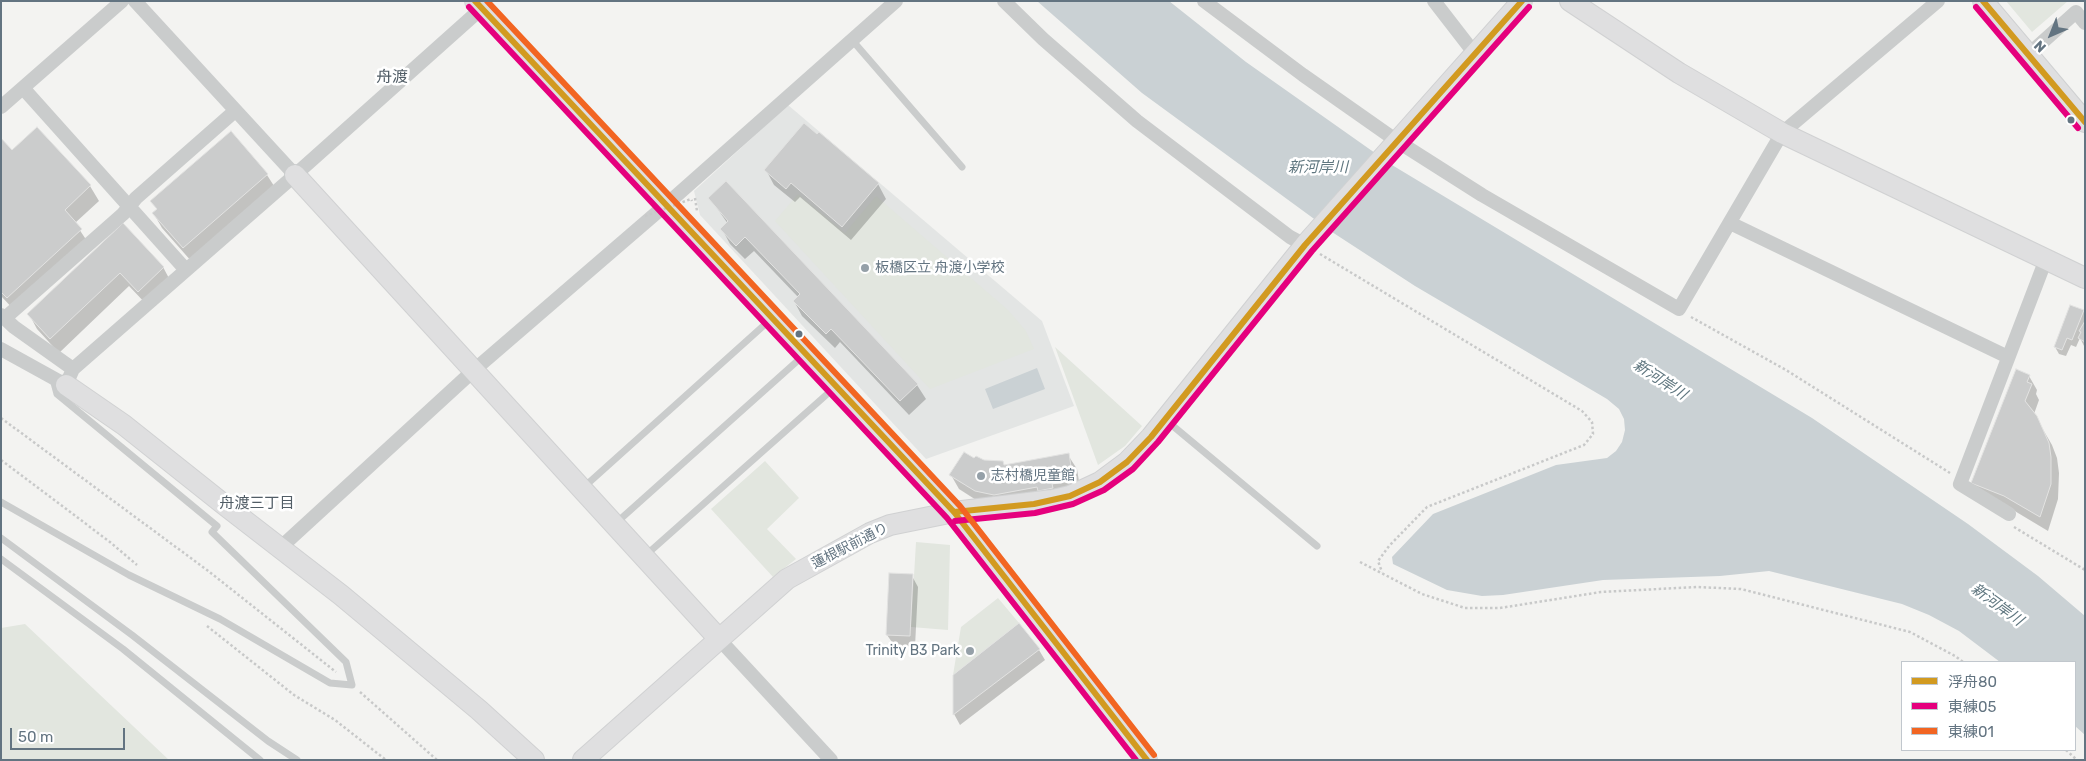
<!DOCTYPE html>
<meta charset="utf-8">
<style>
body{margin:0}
#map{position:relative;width:2086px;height:761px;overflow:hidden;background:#f3f3f1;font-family:Rubik,"Noto Sans JP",sans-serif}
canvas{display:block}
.frame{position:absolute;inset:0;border:2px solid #637481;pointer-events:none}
.legend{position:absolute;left:1901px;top:661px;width:175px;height:90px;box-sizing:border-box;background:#fff;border:1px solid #c1c7cd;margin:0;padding:6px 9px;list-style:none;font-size:15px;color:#637481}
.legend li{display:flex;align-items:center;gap:10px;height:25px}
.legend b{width:25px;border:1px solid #c1c7cd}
.north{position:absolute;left:2026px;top:10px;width:50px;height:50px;-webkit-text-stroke:4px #fff;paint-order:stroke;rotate:224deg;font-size:14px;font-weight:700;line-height:20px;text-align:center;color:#637481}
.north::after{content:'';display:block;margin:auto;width:18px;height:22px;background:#637481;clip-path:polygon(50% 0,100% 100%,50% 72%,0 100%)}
.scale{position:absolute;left:10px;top:728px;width:115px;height:22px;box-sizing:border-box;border:2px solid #637481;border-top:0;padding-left:6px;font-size:15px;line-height:18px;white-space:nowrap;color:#637481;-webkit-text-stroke:4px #fff;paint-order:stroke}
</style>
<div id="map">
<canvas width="2086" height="761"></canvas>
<div class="frame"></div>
<ul class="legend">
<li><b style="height:6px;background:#d29a20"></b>浮舟80</li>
<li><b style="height:6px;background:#e5007d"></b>東練05</li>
<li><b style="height:6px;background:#f26522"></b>東練01</li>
</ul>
<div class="north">N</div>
<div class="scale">50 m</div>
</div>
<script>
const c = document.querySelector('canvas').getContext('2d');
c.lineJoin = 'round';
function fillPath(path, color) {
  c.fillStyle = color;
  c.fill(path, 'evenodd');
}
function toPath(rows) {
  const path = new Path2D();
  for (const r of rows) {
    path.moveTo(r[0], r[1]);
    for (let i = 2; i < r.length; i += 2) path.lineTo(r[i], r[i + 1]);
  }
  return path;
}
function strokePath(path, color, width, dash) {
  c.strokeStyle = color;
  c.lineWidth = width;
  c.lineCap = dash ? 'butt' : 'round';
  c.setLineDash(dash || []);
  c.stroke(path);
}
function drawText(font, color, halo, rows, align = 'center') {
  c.font = font + ' Rubik,"Noto Sans JP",sans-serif';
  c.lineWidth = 5;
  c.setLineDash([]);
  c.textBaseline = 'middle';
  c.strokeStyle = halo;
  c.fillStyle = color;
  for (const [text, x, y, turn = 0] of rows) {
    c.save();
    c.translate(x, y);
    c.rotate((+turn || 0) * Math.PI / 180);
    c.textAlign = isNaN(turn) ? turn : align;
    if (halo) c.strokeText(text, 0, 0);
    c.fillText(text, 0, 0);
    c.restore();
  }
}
fillPath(toPath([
 [788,105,1042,321,1074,406,926,459,700,215,694,191]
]), '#e3e5e4');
fillPath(toPath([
 [2006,1,2068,1,2032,32],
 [798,194,845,233,876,196,1008,310,1026,331,1034,349,930,389,775,221],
 [1055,347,1142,426,1125,446,1098,465],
 [765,461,799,498,767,529,796,559,773,577,711,509],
 [916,542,950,545,948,630,911,627],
 [998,598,1019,623,953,675,961,627],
 [25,624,169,760,1,760,1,628]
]), '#e2e6df');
fillPath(toPath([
 [1037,1,1169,1,1246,62,1392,165,1812,418,1968,524,2038,576,2085,616,2085,735,2075,726,2075,662,2000,662,1959,631,1929,615,1902,604,1769,571,1720,576,1603,580,1503,595,1482,596,1447,590,1393,564,1392,557,1433,514,1556,465,1607,458,1616,451,1622,442,1625,430,1624,419,1619,409,1607,399,1415,286,1332,232,1142,93],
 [1037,368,1045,389,993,409,985,389]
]), '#cad1d4');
fillPath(toPath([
 [37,128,90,186,99,201,75,223,89,244,16,312,1,296,1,140,12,151],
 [231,133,267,175,276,189,192,262,162,228,154,214,158,211,152,201],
 [819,134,878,184,886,199,851,240,800,197,795,202,774,185,766,170],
 [710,198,917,385,926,399,909,415,840,342,835,348,802,316,794,301,798,297,754,251,745,259,730,244,722,229,728,224],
 [123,225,163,267,171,282,147,305,129,286,59,353,37,329,29,314],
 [2084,311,2085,348,2080,338,2076,347,2071,345,2066,356,2059,354,2055,347],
 [2029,376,2037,390,2036,394,2039,400,2034,414,2052,445,2057,458,2059,473,2058,499,2048,531,2013,510,1981,497,1972,483],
 [1068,455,1077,469,1081,494,984,505,959,489,951,475,974,460,1002,462,1005,466],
 [912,576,918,587,915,647,894,645,887,635],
 [1039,650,1045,660,960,725,954,714,954,675]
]), '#0003');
const building = toPath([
 [804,123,817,134,819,132,879,183,842,227,791,183,786,189,764,170,804,123],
 [37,127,91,185,65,210,82,229,7,298,1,292,1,138,12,150,37,127],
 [231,131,268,174,183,248,152,213,157,209,150,201,231,131],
 [726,181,918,384,900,401,831,329,826,334,793,301,800,294,745,237,736,246,720,229,728,221,708,198,726,181],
 [123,223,164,267,138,292,120,273,50,339,27,314,123,223],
 [2070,305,2084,310,2072,340,2067,338,2062,350,2054,347,2070,305],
 [2085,321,2085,342,2078,338,2081,332,2079,331,2085,321],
 [2016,369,2030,375,2027,382,2032,384,2025,401,2037,416,2049,443,2051,457,2051,484,2040,517,2004,496,1971,483,2016,369],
 [964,452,974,458,976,456,984,460,1003,461,1004,465,1069,453,1073,480,1052,484,1053,488,1038,491,1037,487,994,495,975,491,949,475,964,452],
 [889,573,913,574,910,636,886,635,889,573],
 [1019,623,1040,649,953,715,953,675,1019,623]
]);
fillPath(building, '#cbcccc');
strokePath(building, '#e2e2e1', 1);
const secondary = toPath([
 [475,1,954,512,1147,760],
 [1570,1,1679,73,1782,133,2085,278],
 [1983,1,2085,122],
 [295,175,719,639],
 [66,385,124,425,222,503,341,595,479,710,534,760],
 [583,760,787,579,870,533,890,525,954,512,1053,500,1070,496,1100,482,1127,462,1151,437,1305,245,1522,1]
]);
strokePath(secondary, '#d0d1d2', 22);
strokePath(toPath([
 [695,198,697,211],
 [1320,254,1582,411,1592,422,1593,434,1584,445,1427,507,1389,546,1378,561,1382,572],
 [1691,317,1786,370,1950,473],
 [1,418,207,570,336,672],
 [1,460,110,542,137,565],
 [2014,527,2085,570],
 [1360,562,1422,594,1465,608,1500,608,1601,592,1697,587,1741,589,1910,632,1955,656,1963,662],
 [207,626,294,695,335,720,386,760],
 [360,692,437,760],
 [2066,750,2077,760]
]), '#c8c9c9', 2.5, [2.5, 2.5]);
strokePath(toPath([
 [852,40,962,167],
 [1167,421,1317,546],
 [584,487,771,319],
 [1,502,129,575,220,619,330,683,352,685,346,662,212,532,217,526,57,394,53,379],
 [616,523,804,355],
 [1,538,132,635,268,741,297,760],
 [646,555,834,388],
 [1,559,123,649,260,760]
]), '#cacccc', 7);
strokePath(toPath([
 [135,1,295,175],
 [1004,1,1043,39,1137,121,1290,237,1305,245],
 [1204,1,1303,75,1397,141,1482,195,1679,309,1782,133,1938,1],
 [1434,1,1475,54],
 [2028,55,2076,12,2085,23],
 [23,88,186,270],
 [1,107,122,1],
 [1730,223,2008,357],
 [1,315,14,327,73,369],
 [5,318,123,214,136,198,235,111],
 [1,349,66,385,73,369,295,175,482,8],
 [2009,514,1960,484,2046,259],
 [280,548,473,371,676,196,896,1],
 [719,639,831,760]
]), '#cacccc', 14);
strokePath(secondary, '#dfdfe0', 20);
strokePath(toPath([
 [645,216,691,199,692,201]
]), '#c8c9c9', 2.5, [2.5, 2.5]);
strokePath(toPath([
 [475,1,954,512,1147,760],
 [1983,1,2085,122],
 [954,512,1034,504,1070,496,1100,482,1127,462,1151,437,1305,245,1522,1]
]), '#d29a20', 6);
strokePath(toPath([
 [469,7,947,518,1136,760],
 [1976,7,2078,128],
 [955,521,1035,513,1073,504,1104,490,1133,469,1158,442,1312,251,1529,7]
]), '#e5007d', 6);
strokePath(toPath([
 [487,1,960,506,1154,755]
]), '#f26522', 6);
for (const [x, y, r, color] of [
 [2071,120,4.5,"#637481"],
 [865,268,5,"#95a0a8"],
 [799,334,4.5,"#637481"],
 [981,476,5,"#95a0a8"],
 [970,651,5,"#95a0a8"]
]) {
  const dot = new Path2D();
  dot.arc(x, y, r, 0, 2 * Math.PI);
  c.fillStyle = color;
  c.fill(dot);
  strokePath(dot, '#fff', 2);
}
drawText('14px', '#637481', '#fff', [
 ["板橋区立 舟渡小学校",875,268],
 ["志村橋児童館",991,476],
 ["Trinity B3 Park",960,651,"right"]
], 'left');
drawText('14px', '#637481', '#fff', [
 ["蓮根駅前通り",850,546,-27]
]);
drawText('italic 15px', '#5f767f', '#fff', [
 ["新河岸川",1318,168],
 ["新河岸川",1660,380,33],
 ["新河岸川",1997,605,36]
]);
drawText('15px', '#515d66', '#fff', [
 ["舟渡三丁目",257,504]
]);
drawText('16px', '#515d66', '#fff', [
 ["舟渡",392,77]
]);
</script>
